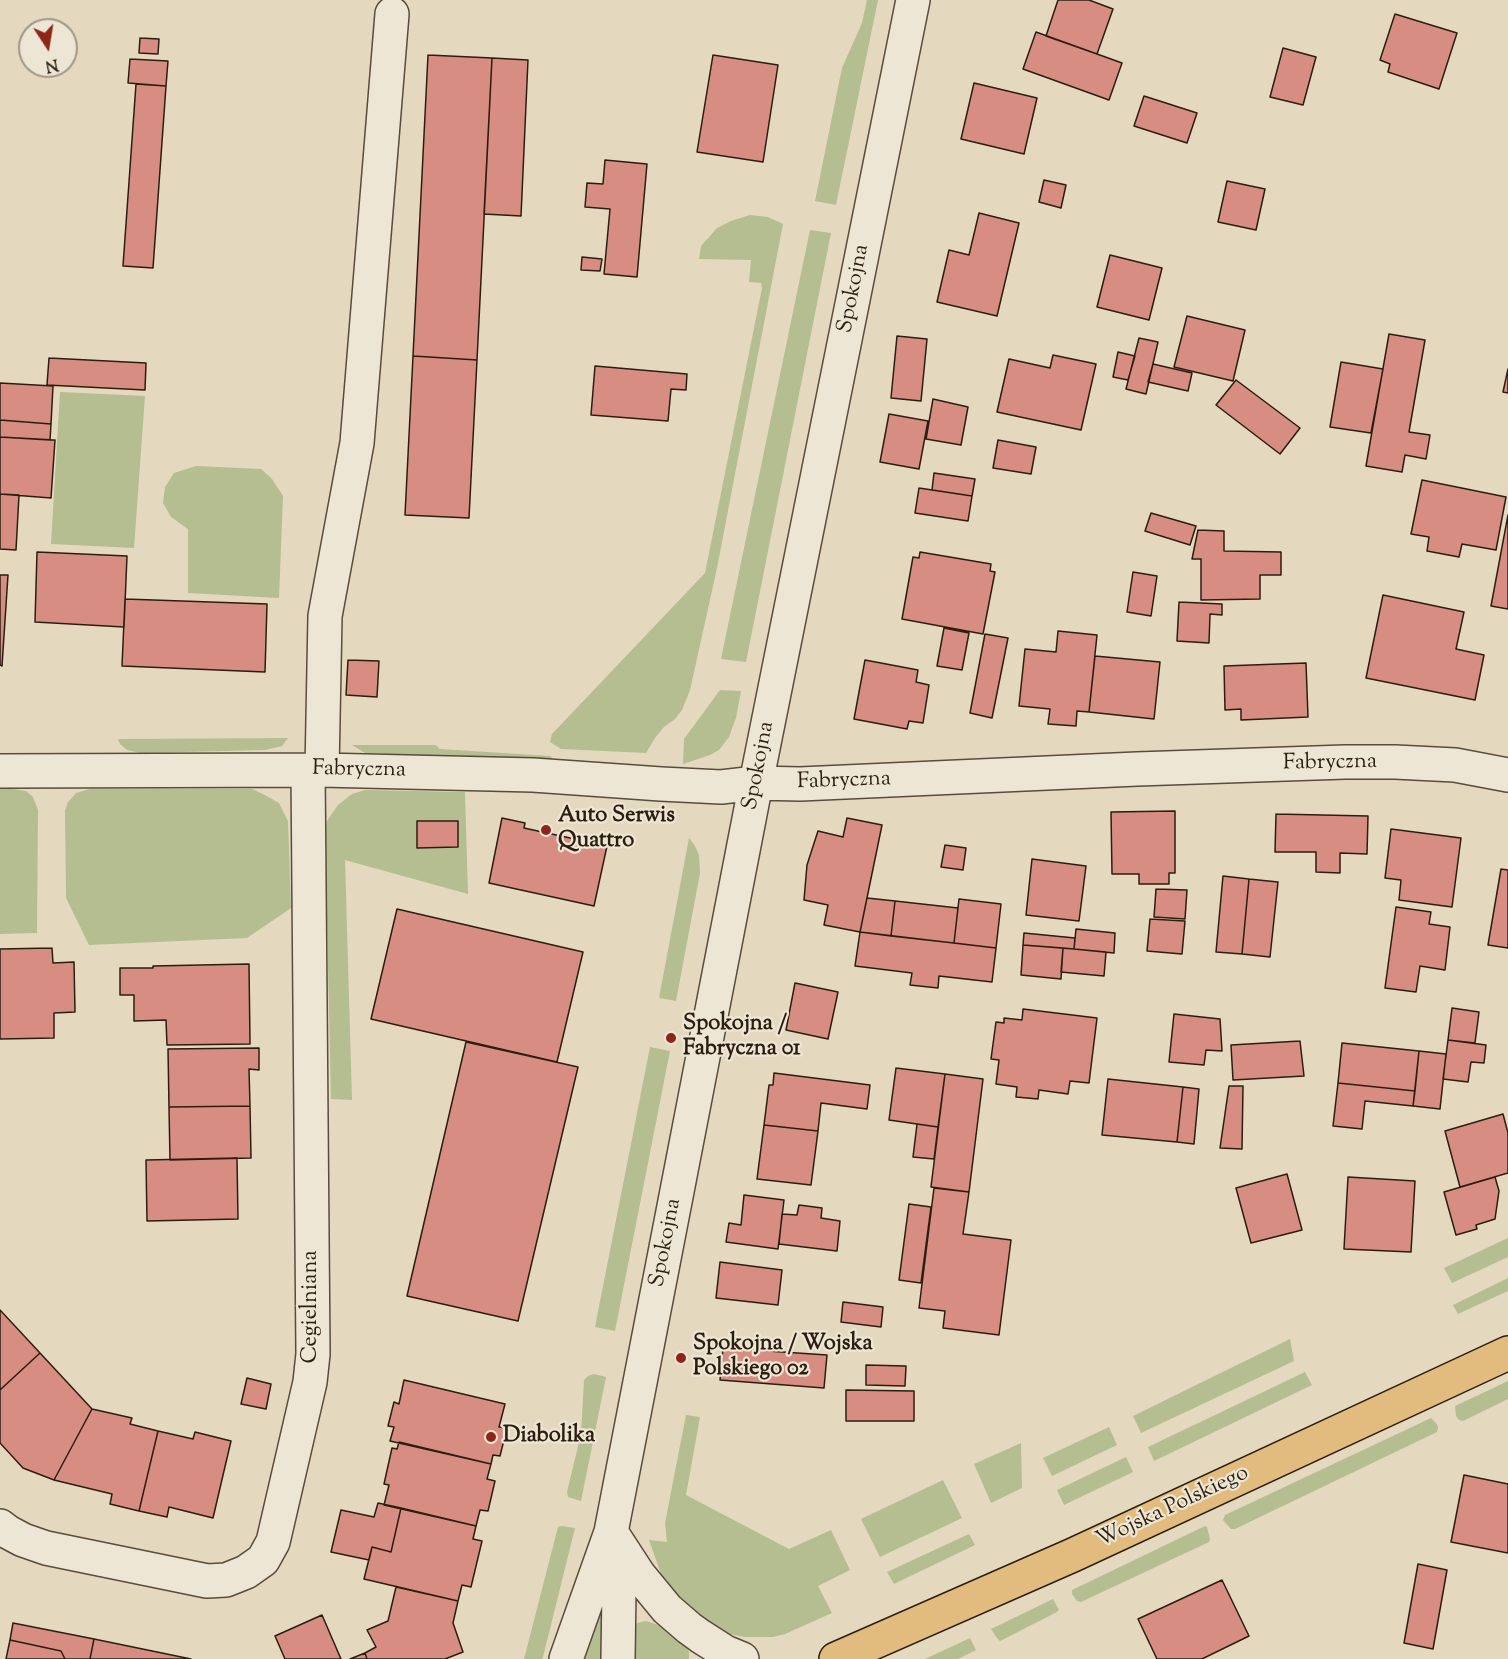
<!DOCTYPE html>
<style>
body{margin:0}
#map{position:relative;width:1508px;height:1659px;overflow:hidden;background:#e4d8be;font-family:"Sorts Mill Goudy",serif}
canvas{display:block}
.north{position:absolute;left:18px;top:18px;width:60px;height:60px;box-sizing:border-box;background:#ede6d5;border:2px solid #9f9686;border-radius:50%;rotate:168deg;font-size:16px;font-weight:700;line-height:24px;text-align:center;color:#2b1e0f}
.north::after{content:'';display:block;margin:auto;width:21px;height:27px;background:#8f2418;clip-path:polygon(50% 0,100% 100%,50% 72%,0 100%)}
</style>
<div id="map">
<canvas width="1508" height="1659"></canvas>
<div class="north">N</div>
</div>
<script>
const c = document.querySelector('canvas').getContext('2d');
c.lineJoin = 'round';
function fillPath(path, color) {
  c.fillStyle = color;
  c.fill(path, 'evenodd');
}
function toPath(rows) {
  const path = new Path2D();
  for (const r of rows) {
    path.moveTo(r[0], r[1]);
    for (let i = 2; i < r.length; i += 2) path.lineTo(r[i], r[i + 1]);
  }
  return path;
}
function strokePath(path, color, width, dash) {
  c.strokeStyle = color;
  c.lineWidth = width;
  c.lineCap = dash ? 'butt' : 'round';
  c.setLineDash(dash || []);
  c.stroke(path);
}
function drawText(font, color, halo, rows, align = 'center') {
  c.font = font + ' "Sorts Mill Goudy",serif';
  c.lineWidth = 4.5;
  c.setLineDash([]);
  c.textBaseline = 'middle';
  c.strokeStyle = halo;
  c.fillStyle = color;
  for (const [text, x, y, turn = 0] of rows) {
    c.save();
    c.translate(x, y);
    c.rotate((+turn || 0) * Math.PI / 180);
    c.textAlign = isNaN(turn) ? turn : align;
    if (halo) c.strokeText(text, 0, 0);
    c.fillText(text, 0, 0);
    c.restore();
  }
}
fillPath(toPath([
 [867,0,878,0,836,205,815,201,842,68,862,23],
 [750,215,768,217,783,224,717,568,690,690,682,710,675,719,664,727,655,738,646,753,561,749,550,742,552,734,705,573,762,288,761,283,749,282,751,260,699,259,701,246,717,228,731,221],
 [810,230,831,233,746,662,721,659],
 [60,392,145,396,134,548,51,544],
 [196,466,261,469,272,479,283,496,279,598,188,593,188,529,171,517,163,503,165,487,174,473],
 [720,690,741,691,736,718,729,737,719,750,710,755,683,764,684,739],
 [288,738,282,746,265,750,141,753,127,750,120,744,118,739],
 [352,745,436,745,440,749,550,756,557,762,365,753],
 [0,789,14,789,26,791,33,797,38,810,37,933,0,934],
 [90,789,252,789,265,795,279,803,288,821,291,908,247,938,89,945,66,898,65,811,68,802,76,793],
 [365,790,465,792,468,894,345,860,352,1100,331,1099,325,831,327,821,338,805,352,794],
 [689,838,695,846,699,855,700,873,676,1001,659,998],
 [650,1047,670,1051,615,1331,595,1327],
 [1508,1238,1508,1257,1452,1283,1444,1268],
 [1508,1278,1508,1291,1458,1314,1453,1305],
 [1290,1339,1294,1361,1141,1433,1133,1416],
 [1305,1372,1312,1385,1154,1461,1148,1447],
 [594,1374,606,1377,581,1501,568,1497,567,1492,581,1434,584,1380,588,1376],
 [1508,1381,1508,1399,1463,1421,1459,1420,1456,1416,1455,1406],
 [686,1415,700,1417,686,1495,789,1549,831,1530,850,1570,818,1586,832,1613,785,1634,773,1637,745,1637,730,1634,706,1622,673,1593,661,1574,649,1540,667,1542,665,1523],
 [1431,1418,1436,1423,1438,1427,1437,1432,1235,1529,1231,1529,1223,1520,1225,1515],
 [1109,1427,1117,1445,1052,1476,1043,1458],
 [1021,1443,1022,1488,991,1503,974,1464],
 [1126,1457,1133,1472,1064,1505,1057,1490],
 [943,1480,962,1518,880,1557,861,1519],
 [562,1526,575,1528,543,1657,542,1659,524,1659,558,1527],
 [1205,1526,1207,1527,1210,1539,1209,1542,1081,1602,1077,1601,1072,1594,1072,1590],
 [969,1534,975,1545,894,1584,887,1572],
 [1053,1599,1059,1610,1057,1612,1000,1641,997,1638,991,1629],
 [603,1605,605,1611,601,1659,585,1659,594,1609],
 [646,1621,662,1626,687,1646,689,1652,689,1659,630,1659,634,1628,637,1623],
 [970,1638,976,1650,958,1659,925,1659]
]), '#b5be91');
const building = toPath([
 [1058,0,1089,0,1113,9,1097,54,1046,36,1058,0],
 [1395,14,1457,33,1439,89,1388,72,1390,64,1380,60,1395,14],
 [1036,32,1122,63,1109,100,1023,69,1036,32],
 [140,38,159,39,158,54,139,53,140,38],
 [1283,48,1316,57,1303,105,1270,97,1283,48],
 [428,55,492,58,477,360,413,356,428,55],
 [713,55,778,65,763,162,697,152,713,55],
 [492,58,528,60,521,216,484,214,492,58],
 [130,59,168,61,166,86,128,83,130,59],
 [974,83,1037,98,1024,154,961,139,974,83],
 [136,84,166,86,153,268,123,266,136,84],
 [1144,96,1197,113,1187,143,1134,126,1144,96],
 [605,160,647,164,637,277,604,274,610,209,585,207,587,183,603,184,605,160],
 [1044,180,1066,185,1061,208,1039,202,1044,180],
 [1227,181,1265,189,1256,230,1218,222,1227,181],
 [979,213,1019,223,997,316,937,302,949,250,969,255,979,213],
 [1110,255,1162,268,1149,320,1097,307,1110,255],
 [582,257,602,259,600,271,581,270,582,257],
 [1187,316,1245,330,1233,381,1174,367,1187,316],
 [1389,334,1425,340,1409,432,1430,435,1426,459,1405,455,1402,472,1366,466,1389,334],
 [897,336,927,339,921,401,891,398,897,336],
 [1139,338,1158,342,1146,394,1126,389,1139,338],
 [1118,352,1135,356,1128,380,1113,377,1118,352],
 [1053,355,1096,364,1081,430,997,412,1009,359,1050,368,1053,355],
 [413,356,477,360,469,518,405,515,413,356],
 [49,358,146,363,145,390,47,385,49,358],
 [1341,362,1383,369,1371,433,1330,427,1341,362],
 [1153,364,1192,373,1188,391,1148,382,1153,364],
 [595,366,687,374,686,390,671,389,668,421,591,415,595,366],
 [1508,369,1508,393,1503,392,1508,369],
 [1236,380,1300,428,1280,454,1216,405,1236,380],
 [0,383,53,386,51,424,0,420,0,383],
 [933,399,968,407,961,445,926,439,933,399],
 [889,414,928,421,919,469,880,462,889,414],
 [0,420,51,424,50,440,0,437,0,420],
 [0,437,55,440,51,498,0,494,0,437],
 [998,440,1036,447,1031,474,993,468,998,440],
 [934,473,975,479,972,496,932,490,934,473],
 [1422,480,1506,497,1496,550,1462,544,1459,557,1427,551,1429,537,1411,534,1422,480],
 [919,488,972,496,968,521,915,513,919,488],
 [0,494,19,495,16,550,0,549,0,494],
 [1151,513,1196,526,1190,545,1145,531,1151,513],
 [1508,515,1508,609,1491,606,1508,515],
 [1198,530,1224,531,1224,551,1281,552,1281,575,1260,575,1260,599,1201,600,1201,559,1192,559,1198,530],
 [37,552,127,556,124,627,35,622,37,552],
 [920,552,991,564,990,571,995,572,983,634,902,619,913,557,919,558,920,552],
 [1133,572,1157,576,1151,616,1127,612,1133,572],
 [0,575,8,575,2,666,0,665,0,575],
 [1383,595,1464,612,1456,649,1484,655,1475,700,1366,678,1383,595],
 [125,599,267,604,265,672,122,666,125,599],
 [1179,602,1222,604,1222,615,1210,614,1209,643,1177,641,1179,602],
 [944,628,969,633,962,670,937,666,944,628],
 [1058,631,1097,635,1089,712,1077,711,1076,726,1048,724,1050,709,1019,706,1025,649,1056,652,1058,631],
 [985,634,1008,638,992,718,970,713,985,634],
 [1095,656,1160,662,1154,719,1089,712,1095,656],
 [348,660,379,661,377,697,346,695,348,660],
 [865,660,918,670,916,682,929,685,923,723,909,721,907,729,854,719,865,660],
 [1306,663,1308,717,1241,720,1241,709,1225,710,1224,666,1306,663],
 [1175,811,1175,873,1169,873,1169,884,1139,884,1139,874,1112,874,1111,812,1175,811],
 [1276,814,1368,816,1367,854,1340,853,1340,873,1316,872,1316,852,1275,852,1276,814],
 [502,818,525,823,524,828,607,846,594,906,489,883,502,818],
 [847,818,882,825,860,932,824,925,828,905,804,900,807,865,818,831,843,837,847,818],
 [417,821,458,821,458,847,417,848,417,821],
 [1391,829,1461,838,1452,907,1399,900,1401,880,1385,878,1391,829],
 [945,845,966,848,963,870,941,867,945,845],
 [1032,859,1086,866,1079,921,1026,915,1032,859],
 [1501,869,1508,870,1508,948,1488,945,1501,869],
 [1223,876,1249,879,1242,954,1216,952,1223,876],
 [1249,879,1278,882,1270,957,1242,954,1249,879],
 [1156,889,1187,890,1185,919,1154,917,1156,889],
 [867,898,895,901,891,936,860,932,867,898],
 [959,899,1001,904,996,948,954,943,959,899],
 [895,901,958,908,954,943,891,936,895,901],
 [1396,907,1431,912,1429,924,1450,927,1445,970,1420,966,1416,992,1385,988,1396,907],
 [397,909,583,952,557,1062,371,1019,397,909],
 [1150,919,1185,921,1182,954,1147,951,1150,919],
 [1076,929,1115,933,1114,953,1074,949,1076,929],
 [860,932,996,948,992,982,939,976,938,988,910,985,912,973,855,966,860,932],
 [1024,933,1075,938,1074,949,1023,945,1024,933],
 [1023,945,1063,948,1061,979,1021,975,1023,945],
 [52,948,53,963,74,962,75,1012,54,1013,54,1038,0,1039,0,949,52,948],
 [1063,948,1106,952,1104,976,1061,972,1063,948],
 [249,964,250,1044,167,1045,166,1020,134,1021,134,995,120,995,120,968,153,968,153,966,249,964],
 [795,983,838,992,828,1039,786,1030,795,983],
 [1452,1008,1479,1012,1475,1043,1448,1040,1452,1008],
 [1023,1009,1097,1018,1089,1083,1070,1081,1068,1094,1039,1090,1038,1099,1016,1097,1017,1087,996,1084,999,1060,991,1059,996,1022,1004,1023,1004,1018,1022,1020,1023,1009],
 [1174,1014,1220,1019,1222,1051,1206,1050,1204,1065,1169,1062,1174,1014],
 [1448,1040,1486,1045,1484,1063,1471,1062,1468,1082,1443,1079,1448,1040],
 [1300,1041,1304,1076,1233,1080,1231,1045,1300,1041],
 [466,1042,578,1067,518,1321,407,1296,466,1042],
 [1342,1043,1419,1051,1415,1091,1338,1083,1342,1043],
 [259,1048,259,1070,249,1069,250,1106,169,1107,168,1049,259,1048],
 [1419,1051,1446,1054,1440,1109,1413,1106,1419,1051],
 [896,1068,945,1074,938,1127,889,1120,896,1068],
 [774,1073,870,1085,867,1109,821,1103,818,1131,764,1125,769,1085,773,1085,774,1073],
 [945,1074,983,1079,969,1192,931,1187,945,1074],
 [1108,1079,1183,1087,1177,1142,1102,1135,1108,1079],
 [1338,1083,1415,1091,1413,1106,1365,1101,1362,1129,1333,1126,1338,1083],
 [1229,1086,1243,1086,1242,1149,1220,1148,1229,1086],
 [1183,1087,1199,1089,1194,1144,1177,1142,1183,1087],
 [250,1106,251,1158,170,1160,169,1107,250,1106],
 [1503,1114,1508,1133,1508,1173,1460,1187,1445,1131,1503,1114],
 [917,1124,938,1127,934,1159,913,1157,917,1124],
 [764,1125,818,1131,811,1185,757,1179,764,1125],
 [237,1158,238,1219,147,1221,146,1160,237,1158],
 [1287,1174,1302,1230,1251,1243,1236,1188,1287,1174],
 [1348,1177,1415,1181,1411,1252,1344,1249,1348,1177],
 [1495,1177,1499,1191,1495,1219,1476,1225,1477,1229,1456,1235,1444,1192,1495,1177],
 [934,1188,969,1192,963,1234,1011,1240,999,1335,943,1328,945,1311,919,1308,934,1188],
 [744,1195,784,1200,778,1249,726,1242,729,1223,741,1225,744,1195],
 [909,1204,931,1207,921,1283,899,1280,909,1204],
 [799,1205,822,1208,821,1218,840,1221,837,1251,779,1244,782,1214,797,1215,799,1205],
 [720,1262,782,1270,778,1305,716,1298,720,1262],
 [843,1302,883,1307,881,1327,841,1322,843,1302],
 [0,1310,40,1353,0,1390,0,1310],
 [723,1348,827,1355,824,1388,720,1380,723,1348],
 [40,1353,92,1409,54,1480,23,1468,0,1443,0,1390,40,1353],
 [866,1365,906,1366,905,1386,866,1385,866,1365],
 [247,1378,271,1384,266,1409,241,1404,247,1378],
 [404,1380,505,1404,499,1427,507,1428,500,1456,493,1455,491,1464,390,1441,394,1427,388,1426,394,1402,399,1404,404,1380],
 [846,1390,914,1391,914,1421,846,1421,846,1390],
 [92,1409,132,1418,130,1424,158,1431,139,1511,110,1504,112,1494,54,1480,92,1409],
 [158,1431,193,1439,195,1432,231,1441,213,1518,169,1507,167,1517,139,1511,158,1431],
 [399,1442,491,1464,487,1479,495,1481,488,1511,480,1510,476,1526,384,1505,389,1485,384,1484,392,1448,397,1449,399,1442],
 [1464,1475,1508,1484,1508,1553,1451,1542,1464,1475],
 [378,1503,401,1508,391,1552,372,1547,369,1560,331,1552,341,1510,374,1517,378,1503],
 [401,1508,476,1526,473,1539,482,1541,471,1587,462,1585,458,1601,364,1579,372,1547,391,1552,401,1508],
 [1418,1564,1447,1570,1433,1649,1404,1643,1418,1564],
 [1222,1580,1249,1636,1202,1659,1157,1659,1138,1619,1222,1580],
 [396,1587,458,1601,453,1623,463,1652,445,1659,367,1659,365,1653,376,1647,367,1630,388,1621,396,1587],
 [322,1615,341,1659,285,1659,275,1636,322,1615],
 [13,1623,94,1639,90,1659,65,1659,61,1651,10,1640,13,1623],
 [94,1639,191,1659,90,1659,94,1639],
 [10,1640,61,1651,65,1659,6,1659,10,1640],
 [365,1653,367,1659,350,1659,365,1653]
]);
fillPath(building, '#d88d83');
strokePath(building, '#2b1e0f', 1.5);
const minor = toPath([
 [322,770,325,616,357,443,392,14],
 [0,771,322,770,533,775,661,784,721,787,756,783,800,784,1137,769,1345,762,1395,762,1455,765,1508,775],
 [0,1526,8,1532,23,1540,46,1548,207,1581,226,1580,246,1572,263,1560,273,1542,310,1382,313,1354,308,770],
 [611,1532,639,1575,667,1609,689,1628,700,1636,725,1652,742,1659],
 [612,1543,619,1589,618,1659],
 [566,1659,611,1532,756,783,913,0]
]);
const major = toPath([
 [836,1659,1073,1555,1508,1353]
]);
strokePath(minor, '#594c3b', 36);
strokePath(major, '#2b1e0f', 36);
strokePath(minor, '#ede6d5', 33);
strokePath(major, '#e2bc7f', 33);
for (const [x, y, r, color] of [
 [546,830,6,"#8f2418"],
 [671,1038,6,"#8f2418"],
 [681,1358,6,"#8f2418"],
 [491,1437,6,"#8f2418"]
]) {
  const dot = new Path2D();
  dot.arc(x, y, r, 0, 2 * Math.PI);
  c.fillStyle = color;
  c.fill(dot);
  strokePath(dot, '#ede6d5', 2);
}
drawText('22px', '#2b1e0f', '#ede6d5', [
 ["Spokojna",855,289,-79],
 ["Fabryczna",1330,764,-1],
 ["Spokojna",760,766,-79],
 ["Fabryczna",359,771,1],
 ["Fabryczna",844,782,-2],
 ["Spokojna",667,1243,-79],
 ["Cegielniana",312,1307,-90],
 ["Wojska Polskiego",1173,1508,-25]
]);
drawText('bold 22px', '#2b1e0f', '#ede6d5', [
 ["Auto Serwis",558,817],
 ["Quattro",558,842],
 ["Spokojna /",683,1025],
 ["Fabryczna 01",683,1050],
 ["Spokojna / Wojska",693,1345],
 ["Polskiego 02",693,1370],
 ["Diabolika",503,1437]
], 'left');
</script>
